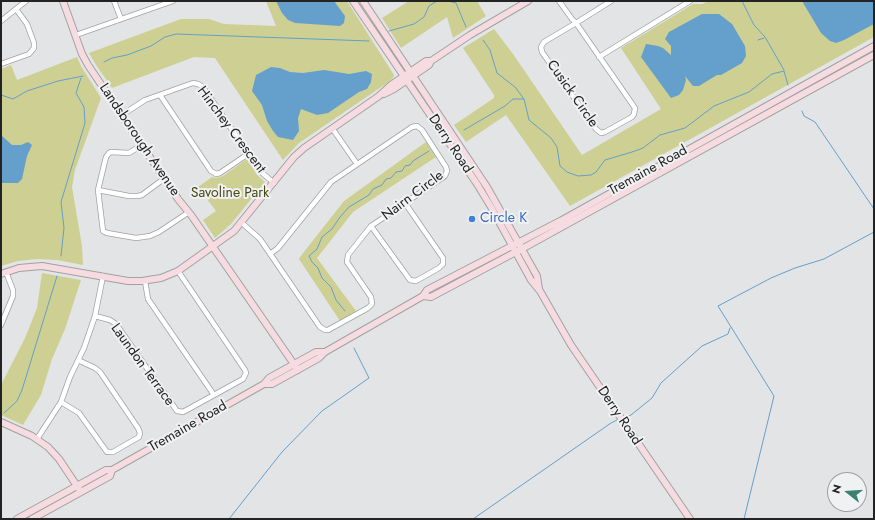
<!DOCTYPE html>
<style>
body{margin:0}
#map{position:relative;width:875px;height:520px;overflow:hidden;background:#e3e4e5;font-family:Jost,sans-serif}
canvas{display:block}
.frame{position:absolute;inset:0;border:2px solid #232324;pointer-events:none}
.north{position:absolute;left:827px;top:472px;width:40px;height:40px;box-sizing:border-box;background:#f0f1f2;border:1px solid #9e9fa0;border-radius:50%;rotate:287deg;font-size:11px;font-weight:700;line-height:16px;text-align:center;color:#232324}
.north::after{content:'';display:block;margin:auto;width:14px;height:18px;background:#3d8071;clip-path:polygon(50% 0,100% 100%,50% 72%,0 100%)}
</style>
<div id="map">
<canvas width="875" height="520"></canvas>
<div class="frame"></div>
<div class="north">N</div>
</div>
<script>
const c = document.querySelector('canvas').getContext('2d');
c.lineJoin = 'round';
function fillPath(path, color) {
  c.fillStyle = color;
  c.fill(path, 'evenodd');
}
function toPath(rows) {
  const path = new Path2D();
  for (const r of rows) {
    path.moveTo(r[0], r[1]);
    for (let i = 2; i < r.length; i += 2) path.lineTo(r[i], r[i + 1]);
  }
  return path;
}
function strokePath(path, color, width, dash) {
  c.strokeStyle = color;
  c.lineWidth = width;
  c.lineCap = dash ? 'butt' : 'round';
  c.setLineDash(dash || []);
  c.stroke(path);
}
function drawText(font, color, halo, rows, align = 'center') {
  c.font = font + ' Jost,sans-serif';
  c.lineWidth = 4;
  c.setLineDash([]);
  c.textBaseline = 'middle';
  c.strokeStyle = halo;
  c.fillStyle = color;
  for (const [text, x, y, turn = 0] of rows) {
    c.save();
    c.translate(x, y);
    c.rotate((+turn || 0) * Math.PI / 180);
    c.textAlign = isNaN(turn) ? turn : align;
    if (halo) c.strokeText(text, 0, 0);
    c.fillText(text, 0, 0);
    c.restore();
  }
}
fillPath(toPath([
 [266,1,347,1,394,75,393,78,387,83,299,143,283,160,215,58,194,57,112,88,96,65,89,53,181,19,209,19,224,24,276,26],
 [409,1,477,1,486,16,453,38,447,17,401,48,382,18],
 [709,1,874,1,874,37,570,206,506,115,466,142,454,125,494,98,494,95,463,48,494,29,513,54,582,155,661,109,621,48,693,4,702,4],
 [77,57,81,66,101,98,75,170,72,187,82,246,83,265,57,260,37,259,18,261,1,266,1,69,11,65,17,80],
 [426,142,436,157,353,212,317,258,356,311,340,321,299,259,300,257,344,201],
 [247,159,257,175,265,182,231,224,215,238,203,220,216,211,198,187,212,177,216,178,223,176],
 [42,273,81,280,65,329,52,359,41,395,23,425,1,415,1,385,25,338,37,308]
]), '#cdd092');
fillPath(toPath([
 [276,1,334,1,345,16,344,23,340,26,295,23,288,20,282,13],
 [802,1,874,1,874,24,844,40,836,43,830,41,821,33],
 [702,14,719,14,732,24,745,46,746,56,742,63,721,75,717,75,699,86,693,86,685,76,686,80,683,90,679,95,671,98,641,57,646,44,658,46,663,48,671,55,671,46,665,39,669,32],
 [271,67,280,68,290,72,303,73,324,70,349,74,366,71,372,74,371,82,367,89,359,92,328,113,317,115,301,109,298,118,299,131,293,140,278,137,273,131,267,121,262,105,252,91,256,75],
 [1,135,12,145,21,145,28,142,32,145,27,156,22,179,18,183,1,183]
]), '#659fcb');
strokePath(toPath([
 [448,1,456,3,466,27],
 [742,1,754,25,765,37,784,70],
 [389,31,414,24,424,17,429,6,437,1],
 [483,40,490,50,497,73,515,87,524,99,529,120,551,138,557,147,560,166,567,172,578,176,591,175,596,172,605,160,632,152,643,148,660,135,685,128,714,106,749,92,772,74,784,71,788,85],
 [758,40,764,38],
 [104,62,112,58,127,55,151,46,165,37,176,34,369,41],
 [1,95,13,99,27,91,58,81,83,76],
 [802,111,804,116,815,122,874,209],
 [464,130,505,106,513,99,523,99],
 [61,256,64,228,61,202,85,123,84,107,76,93,81,78],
 [345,311,336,300,331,287,322,278,318,268,312,262,309,256,317,249,322,237,332,229,340,217,349,207,369,195,373,189,382,185,386,179,391,178,396,172,402,171,405,166,410,165,413,161,429,151],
 [4,413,17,401,22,390,57,276],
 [625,417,631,415,652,398,661,383,702,346,728,334,730,328],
 [229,519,282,452,322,411,369,378,354,348],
 [473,519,611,423,617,420],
 [744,519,774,396,718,306,771,278,795,268,824,259,874,232]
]), '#659fcb', 1);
const street = toPath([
 [114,1,121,19],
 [559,1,572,19,576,23,635,108,634,114,632,117,605,132,601,133,596,129,542,52,541,47,544,42,576,23,611,1],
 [1,21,26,1],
 [76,35,173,1],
 [599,57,690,1],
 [1,64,29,54,34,48,34,43,27,24,16,9],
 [160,95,211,171,216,174,220,173,248,154],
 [122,115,145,100,193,83,198,84,203,87,260,171,274,183],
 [332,128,357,164],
 [142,145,129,153,111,152,109,153,106,157,98,190,103,231,107,233,136,238,150,236,159,232,189,212],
 [98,190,129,196,138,196,142,195,165,178],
 [242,223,260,239,320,327,325,330,328,330,368,308,372,304,371,297,347,262,348,255,371,226,445,176,447,171,446,167,422,130,417,126,412,127,331,182,278,248,270,254],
 [371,226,410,280,416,281,439,268,443,264,443,258,405,203],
 [145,281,148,299,214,395],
 [95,316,110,320,116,324,177,411,183,412,214,395,243,379,246,373,245,370,178,271],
 [1,325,13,296,13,290,6,272],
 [61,402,79,413,107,452,113,452,139,437,140,433,138,428,100,372,95,368,78,360],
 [37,439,61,402,70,377,84,348,95,316,103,276]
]);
const secondary = toPath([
 [63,1,82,54,88,65,178,199,191,215,298,370],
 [353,1,477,184,491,207,531,280,540,291,571,345,690,519],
 [363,1,487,187,537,276,539,289],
 [384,94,394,89,429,65,431,61],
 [1,274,19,268,42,266,128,281,142,281,161,278,178,271,234,231,294,157,304,148,379,96,391,85,426,61,431,61,470,35,528,1],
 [423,296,431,297,529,245,874,55],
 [264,384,272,384,319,358,325,352,423,296,427,290,562,220,874,46],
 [1,422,32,436,48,447,59,459,81,492],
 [17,519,106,470,112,470,264,384,269,378,316,352,325,352],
 [32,519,110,476,112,470]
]);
strokePath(street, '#a1a2a3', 6);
strokePath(secondary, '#a1a2a3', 8);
strokePath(street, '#fff', 4.5);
strokePath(secondary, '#f6dbe0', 6);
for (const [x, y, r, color] of [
 [472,219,4,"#3f7fe0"]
]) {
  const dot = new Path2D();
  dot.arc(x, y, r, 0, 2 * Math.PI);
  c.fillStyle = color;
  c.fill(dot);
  strokePath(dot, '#f0f1f2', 1.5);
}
drawText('14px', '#232324', '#f0f1f2', [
 ["Cusick Circle",572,94,55],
 ["Hinchey Crescent",231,130,53],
 ["Landsborough Avenue",139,140,56],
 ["Derry Road",450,144,56],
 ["Tremaine Road",648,171,-29],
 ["Nairn Circle",413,196,-37],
 ["Laundon Terrace",142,365,54],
 ["Derry Road",619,416,56],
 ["Tremaine Road",188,427,-30]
]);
drawText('14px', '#474915', '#f0f1f2', [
 ["Savoline Park",230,194]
]);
drawText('14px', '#366cbe', '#f0f1f2', [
 ["Circle K",480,219]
], 'left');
</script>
